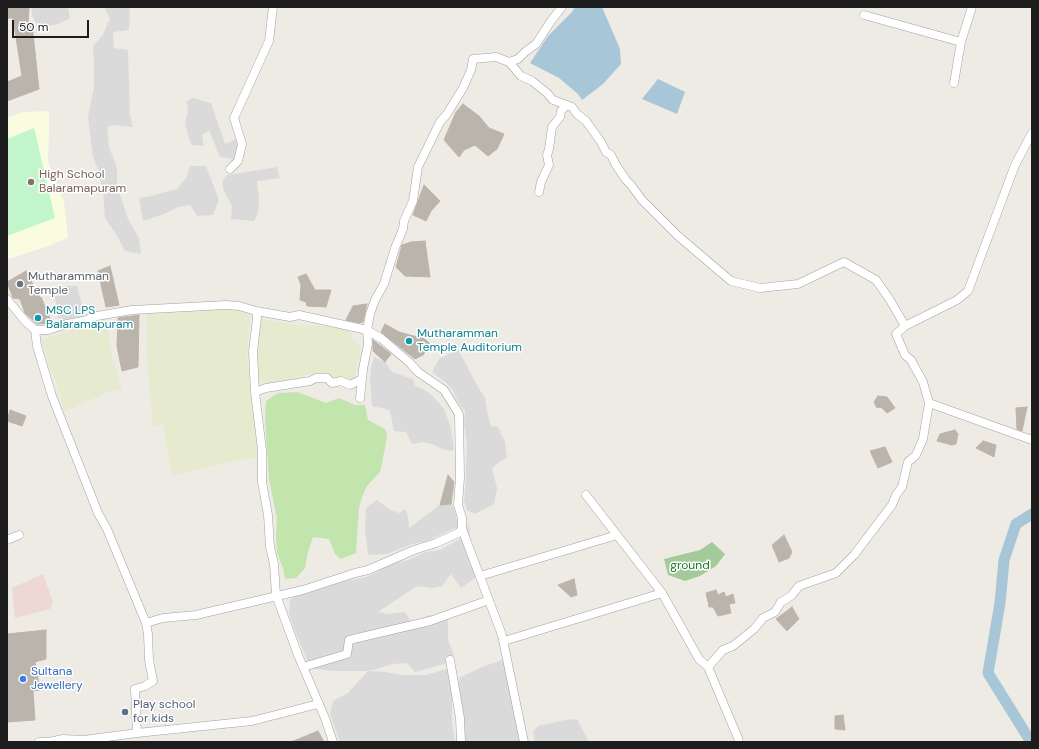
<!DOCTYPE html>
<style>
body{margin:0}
#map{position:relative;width:1039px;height:749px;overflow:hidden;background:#edebe4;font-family:"DM Sans",sans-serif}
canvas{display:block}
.frame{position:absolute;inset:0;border:8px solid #1d1d1d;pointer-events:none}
.scale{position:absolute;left:12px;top:20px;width:77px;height:18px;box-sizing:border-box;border:2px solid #1d1d1d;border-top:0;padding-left:5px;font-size:12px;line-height:14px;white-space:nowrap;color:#1d1d1d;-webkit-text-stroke:3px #fff;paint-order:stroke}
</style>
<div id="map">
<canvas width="1039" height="749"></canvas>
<div class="frame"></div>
<div class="scale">50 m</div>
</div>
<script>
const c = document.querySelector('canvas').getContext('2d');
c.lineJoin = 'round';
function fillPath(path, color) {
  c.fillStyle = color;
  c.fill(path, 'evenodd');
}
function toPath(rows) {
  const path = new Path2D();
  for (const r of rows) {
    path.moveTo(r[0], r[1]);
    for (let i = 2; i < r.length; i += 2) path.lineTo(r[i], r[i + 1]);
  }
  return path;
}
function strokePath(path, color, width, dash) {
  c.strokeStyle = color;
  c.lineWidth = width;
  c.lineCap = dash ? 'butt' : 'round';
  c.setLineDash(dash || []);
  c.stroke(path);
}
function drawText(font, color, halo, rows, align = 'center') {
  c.font = font + ' "DM Sans",sans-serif';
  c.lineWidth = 3;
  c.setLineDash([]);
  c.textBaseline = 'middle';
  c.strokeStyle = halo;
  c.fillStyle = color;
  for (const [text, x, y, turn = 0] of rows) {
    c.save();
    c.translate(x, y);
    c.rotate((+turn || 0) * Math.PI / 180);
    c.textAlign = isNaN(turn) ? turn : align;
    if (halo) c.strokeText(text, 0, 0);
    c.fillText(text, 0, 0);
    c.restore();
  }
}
fillPath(toPath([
 [32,7,68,7,70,18,58,24,38,28,32,14],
 [104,7,130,7,129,30,113,32,114,48,128,50,130,115,133,127,113,125,107,127,109,147,117,168,117,185,128,219,139,238,141,254,125,251,118,237,105,218,103,191,98,169,93,157,88,117,94,87,94,64,93,46,102,36,110,19],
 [193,98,211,103,225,144,236,139,238,150,234,159,220,157,209,130,202,135,204,146,192,145,189,138,185,123,188,112,187,101],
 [190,166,206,166,219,200,213,215,197,216,190,205,178,207,164,214,143,221,139,198,151,196,177,189,186,178],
 [277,167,280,178,257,181,259,199,258,213,254,221,231,219,232,206,223,189,223,180,227,175],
 [65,286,77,286,85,317,59,322,54,292],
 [458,349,479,389,485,397,487,412,491,426,498,427,505,442,507,457,501,461,492,468,497,488,494,504,475,514,467,510,464,500,466,483,466,468,467,444,464,424,465,411,458,402,453,390,445,382,432,372,439,359],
 [374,357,385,362,392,372,413,379,415,386,421,388,429,393,437,401,444,409,451,428,454,450,449,451,442,449,432,444,422,442,412,444,406,432,394,431,390,410,372,406,370,380,371,368],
 [377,500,390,510,399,513,405,509,408,516,409,528,440,505,451,503,455,510,458,527,424,542,412,544,387,554,368,555,365,529,366,508],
 [469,524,472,555,479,575,461,588,451,574,442,586,432,588,417,586,378,612,388,614,405,612,411,622,430,615,448,617,448,640,454,655,448,663,415,672,407,663,392,664,370,671,385,672,403,675,426,675,447,669,452,690,452,722,455,742,340,742,330,714,333,701,348,693,368,671,339,671,311,669,295,631,289,614,290,600,303,590,329,586,345,581,367,577,394,563,408,560,426,552,440,550,463,537],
 [505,659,528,742,463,742,457,698,459,678,482,667],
 [577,719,589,742,535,742,533,732,538,726,565,720]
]), '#dbdada');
fillPath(toPath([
 [43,574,53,602,50,609,15,618,12,588]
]), '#edd8d4');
fillPath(toPath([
 [49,111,49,132,48,161,64,202,68,237,49,246,8,259,7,270,7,118,23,112]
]), '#f9fcde');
fillPath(toPath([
 [222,308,250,311,247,356,258,456,172,475,163,425,153,426,147,356,147,314],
 [107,318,111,353,122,389,108,392,64,412,59,390,49,366,41,340],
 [261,319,297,325,338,327,351,333,353,341,359,345,361,352,357,364,355,381,341,381,324,372,314,373,293,379,271,383,258,381,254,370,258,360,258,336]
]), '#e6ebd0');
fillPath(toPath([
 [297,392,326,403,339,398,355,405,365,405,368,420,385,429,387,435,385,448,380,472,367,486,362,497,359,508,356,553,341,559,335,554,329,539,313,537,308,552,305,568,296,578,285,579,283,568,277,553,276,535,277,519,269,479,265,419,266,401,278,393]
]), '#c2e4ad');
fillPath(toPath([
 [712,542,725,554,716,566,700,576,685,581,668,575,664,559,700,550]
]), '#a4ca9b');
fillPath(toPath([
 [34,128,55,218,7,236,7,139]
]), '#c3f5cd');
fillPath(toPath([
 [575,7,602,7,620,49,621,64,603,84,582,100,578,94,559,78,530,63,548,36,571,13],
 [658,79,685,92,677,114,642,99]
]), '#a7c7d8');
strokePath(toPath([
 [1031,742,988,673,1000,603,1004,560,1016,524,1032,514]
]), '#a7c7d8', 11);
const building = toPath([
 [7,7,29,7,28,24,32,24,39,89,7,101,7,82,22,76,13,18,7,18,7,7],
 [463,104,479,116,489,128,504,134,497,149,488,156,475,145,464,150,459,157,444,140,456,112,463,104],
 [424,185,440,201,431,211,426,221,413,215,424,185],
 [425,241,430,277,405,276,396,267,402,245,411,242,425,241],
 [110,266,119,305,106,307,98,271,110,266],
 [26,271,40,298,41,297,52,323,37,324,25,313,20,299,13,298,7,282,26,271],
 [306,274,315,290,331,290,326,307,307,306,306,302,300,300,301,285,298,277,306,274],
 [367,304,363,322,359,323,346,320,353,306,367,304],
 [139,315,138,367,122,371,117,346,118,318,139,315],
 [385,324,399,332,425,339,431,345,423,355,415,359,381,332,385,324],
 [373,340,391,354,385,362,373,351,373,340],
 [878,396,887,397,895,408,887,413,881,407,877,408,874,402,878,396],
 [1027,407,1022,431,1017,429,1016,408,1027,407],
 [10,410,26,416,22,426,7,421,10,410],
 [955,430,958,434,956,444,952,445,937,441,940,434,955,430],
 [983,441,996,445,994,457,976,448,983,441],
 [885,447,892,462,878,468,870,451,885,447],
 [448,475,454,482,451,504,440,505,448,475],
 [784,535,792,552,789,558,779,562,772,545,784,535],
 [574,579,577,595,571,597,558,585,574,579],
 [716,590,718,595,724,592,726,597,733,594,735,603,729,604,731,613,718,616,713,607,709,607,708,604,710,604,708,602,706,593,716,590],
 [792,607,799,619,787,631,776,619,792,607],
 [46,630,46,659,35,662,40,690,33,691,35,720,8,722,7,703,7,634,46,630],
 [843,715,845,730,835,729,835,716,843,715],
 [318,731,324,742,291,742,318,731]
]);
fillPath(building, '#bab4ad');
strokePath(building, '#beb4a7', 1);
const minor = toPath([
 [864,15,961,42,972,7],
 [509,62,521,76,532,81,547,93,553,100,572,107,577,114,586,121,601,142,606,152,611,155,616,165,626,180,631,185,642,200,678,236,731,281,760,288,798,284,844,262,876,280,890,300,905,326],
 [954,83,961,42],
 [230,169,238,161,242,144,234,118,269,41,273,7],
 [539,192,541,182,549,165,547,155,549,149,552,127,560,117,561,111,566,106],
 [7,299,25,321,35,330,48,330,67,324,83,321,97,316,132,310,226,305,239,306,256,311,257,318,253,352,255,392,262,450,262,482,268,515,270,547,274,564,276,595,298,655,325,718,333,742],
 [256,311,290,317,299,315,367,330,368,344,363,369,360,398],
 [35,330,37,346,52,396,98,513,107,529,146,623,163,618,196,615,303,590,355,573,368,570,414,550,436,543,458,533,462,529,462,518,458,505,460,478,459,414,444,390,418,372,410,363,382,339,367,330,370,314,375,300,384,284,395,248,403,229,404,221,413,201,418,167,440,122,447,114,463,88,471,70,473,59,496,57,509,62,518,59,525,52,536,44,551,21,562,7],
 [255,392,266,388,310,381,316,378,327,378,332,383,341,381,350,385,362,379],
 [929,403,1032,440],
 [586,495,662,593,699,659,708,667,738,738,739,742],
 [462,529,502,635,524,742],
 [7,540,19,535],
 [480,576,617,535],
 [504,641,662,593],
 [450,660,460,718,461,742],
 [303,667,347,654,349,640,430,621,489,600],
 [708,667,723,650,733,646,754,629,763,618,775,612,781,602,791,596,799,586,836,573,854,555,892,505,896,495,902,487,908,462,916,455,923,439,929,403,923,382,911,360,905,355,896,334,905,326,957,300,968,291,1015,165,1032,133],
 [137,733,252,721,318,704],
 [39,742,49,742,63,739,84,740,137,733,135,689,145,686,153,681,149,660,148,634,146,623]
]);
strokePath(minor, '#a1a1a1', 9);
strokePath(minor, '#fff', 8);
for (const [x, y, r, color] of [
 [31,182,4,"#8d6e63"],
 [20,284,4,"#6b7280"],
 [38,318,4,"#0f9aa8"],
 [409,341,4,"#0f9aa8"],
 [23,679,4,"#3f7fe0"],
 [125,712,4,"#5c6f8a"]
]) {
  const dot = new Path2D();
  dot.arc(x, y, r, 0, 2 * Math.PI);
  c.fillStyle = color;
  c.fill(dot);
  strokePath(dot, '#fff', 1.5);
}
drawText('12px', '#785e54', '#fff', [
 ["High School",39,175],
 ["Balaramapuram",39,189]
], 'left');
drawText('12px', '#5b616d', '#fff', [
 ["Mutharamman",28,277],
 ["Temple",28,291]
], 'left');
drawText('12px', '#0d838f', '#fff', [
 ["MSC LPS",46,311],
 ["Balaramapuram",46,325],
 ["Mutharamman",417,334],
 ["Temple Auditorium",417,348]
], 'left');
drawText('12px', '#147226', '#fff', [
 ["ground",690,566]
]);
drawText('12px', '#366cbe', '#fff', [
 ["Sultana",31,672],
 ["Jewellery",31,686]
], 'left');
drawText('12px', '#4e5e75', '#fff', [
 ["Play school",133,705],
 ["for kids",133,719]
], 'left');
</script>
